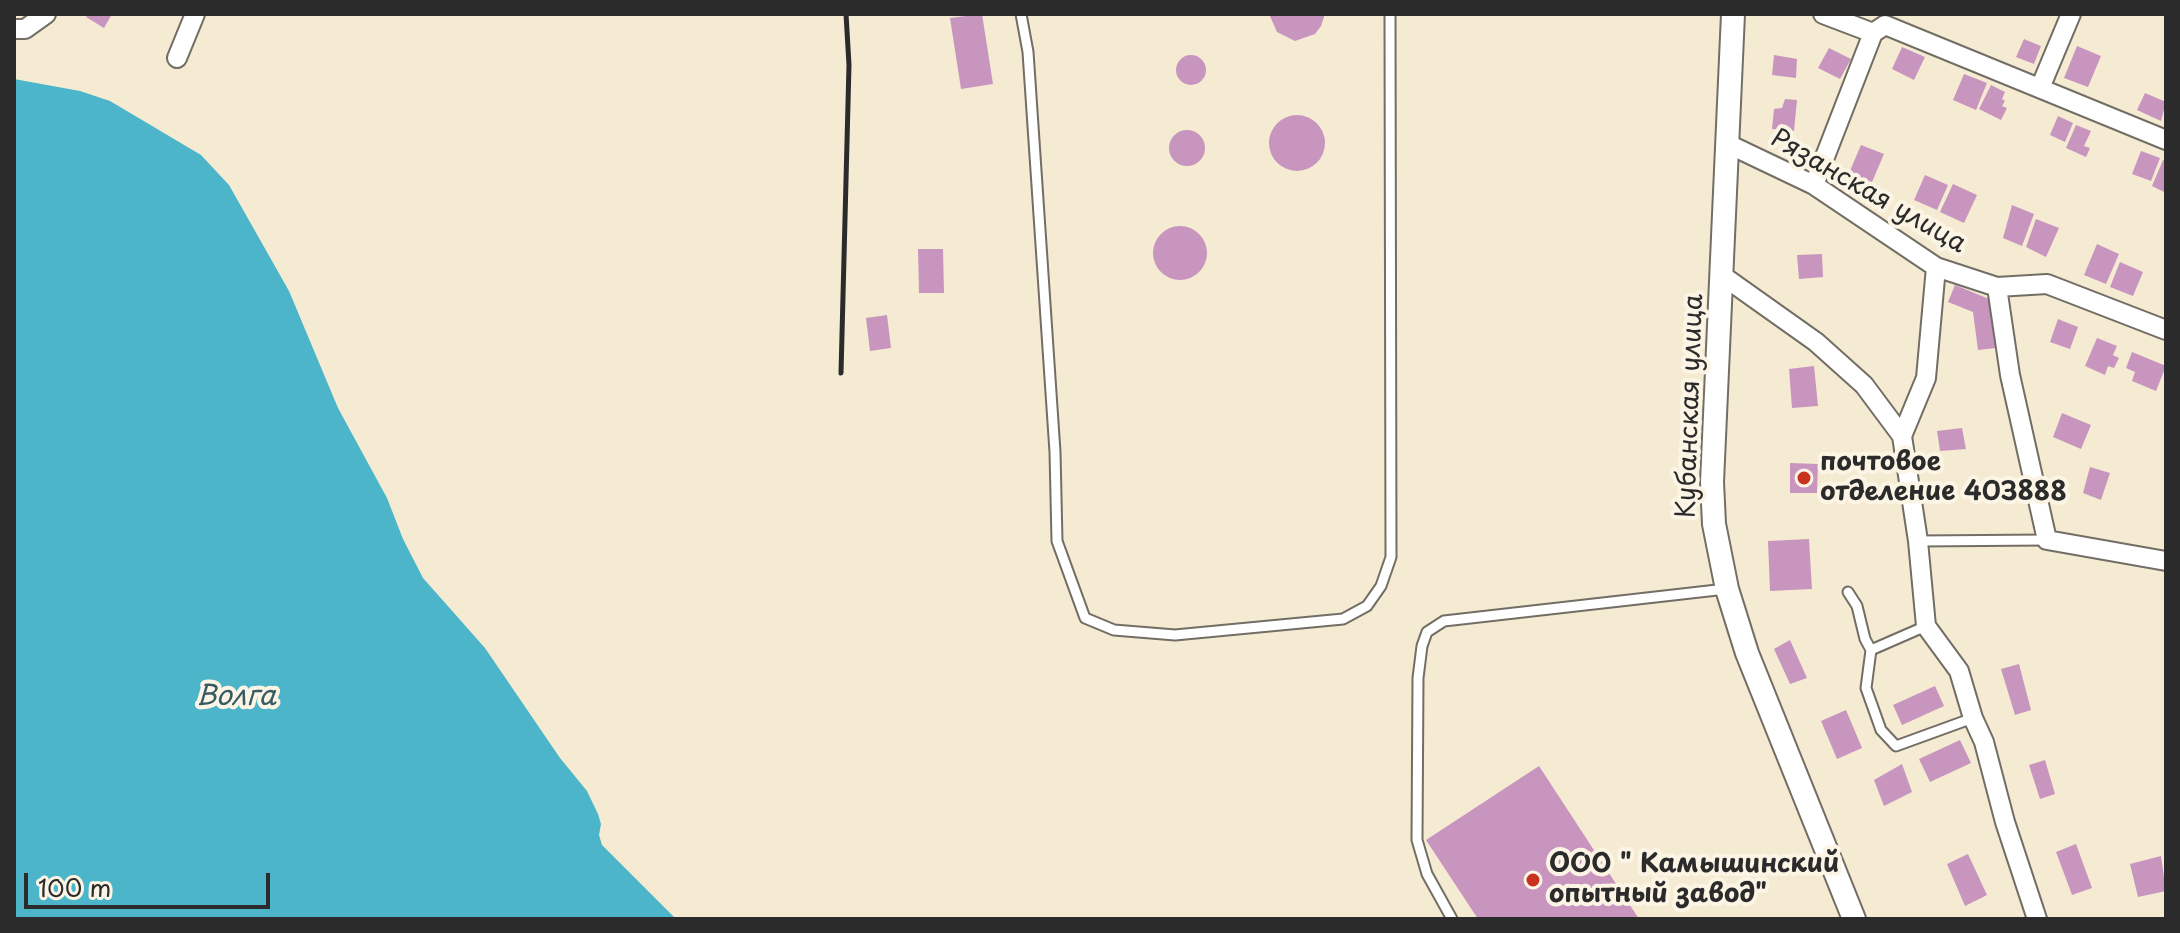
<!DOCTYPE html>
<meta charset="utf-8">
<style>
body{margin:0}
#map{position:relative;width:2180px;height:933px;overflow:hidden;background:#f5ebd2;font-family:"Playpen Sans",sans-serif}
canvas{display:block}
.frame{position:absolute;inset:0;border:16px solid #2b2b2b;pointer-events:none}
.scale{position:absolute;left:24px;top:873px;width:246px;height:36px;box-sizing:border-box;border:4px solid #2b2b2b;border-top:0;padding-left:10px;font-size:24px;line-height:28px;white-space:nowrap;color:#2b2b2b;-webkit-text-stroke:6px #fcf5e5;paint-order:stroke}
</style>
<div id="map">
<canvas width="2180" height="933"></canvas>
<div class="frame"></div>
<div class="scale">100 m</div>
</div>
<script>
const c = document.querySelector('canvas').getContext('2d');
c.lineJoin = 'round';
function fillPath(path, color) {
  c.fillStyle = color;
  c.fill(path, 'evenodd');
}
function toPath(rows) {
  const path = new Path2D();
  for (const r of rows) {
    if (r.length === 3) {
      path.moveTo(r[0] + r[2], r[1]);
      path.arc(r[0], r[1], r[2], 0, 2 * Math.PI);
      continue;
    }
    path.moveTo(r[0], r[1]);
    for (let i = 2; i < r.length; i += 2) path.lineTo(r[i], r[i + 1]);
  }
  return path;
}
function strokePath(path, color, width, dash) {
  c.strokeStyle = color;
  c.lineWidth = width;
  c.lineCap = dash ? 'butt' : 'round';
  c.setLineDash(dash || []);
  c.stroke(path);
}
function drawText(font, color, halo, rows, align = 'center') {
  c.font = font + ' "Playpen Sans",sans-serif';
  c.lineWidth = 8;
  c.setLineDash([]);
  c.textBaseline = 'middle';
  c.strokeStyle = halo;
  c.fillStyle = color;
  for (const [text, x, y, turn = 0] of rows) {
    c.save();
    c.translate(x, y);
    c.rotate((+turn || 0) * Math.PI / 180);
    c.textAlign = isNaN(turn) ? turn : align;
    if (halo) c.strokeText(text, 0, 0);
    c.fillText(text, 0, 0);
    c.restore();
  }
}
fillPath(toPath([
 [14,79,80,91,110,101,201,155,229,185,289,291,338,408,387,498,403,539,423,578,485,648,560,758,587,791,598,814,601,824,599,835,602,845,676,919,14,919]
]), '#4cb5ca');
fillPath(toPath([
 [88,14,112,14,104,28,86,17],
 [982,14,993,84,961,89,950,18],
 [1269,14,1325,14,1321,26,1315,34,1295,41,1277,32],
 [2024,39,2041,46,2034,64,2016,57],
 [2077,46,2101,56,2088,87,2064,78],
 [1902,47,1925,57,1914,80,1892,69],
 [1829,48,1851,59,1840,79,1818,68],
 [1191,70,15],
 [1774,55,1797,59,1796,78,1772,75],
 [1964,74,1987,83,1976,110,1953,100],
 [1991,85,2005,92,2002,99,2005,101,2002,106,2007,108,2001,120,1979,109],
 [2145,93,2166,102,2161,121,2137,110],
 [1785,99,1797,100,1794,131,1772,129,1774,109,1782,108],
 [1297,143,28],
 [2058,116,2073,123,2065,142,2050,135],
 [2076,125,2091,131,2084,146,2090,148,2086,157,2066,148],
 [1187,148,18],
 [1861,145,1884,154,1872,182,1849,173],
 [2141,151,2160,158,2151,181,2132,174],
 [2163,160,2166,161,2166,193,2152,186],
 [1925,175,1948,185,1937,210,1914,200],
 [1953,184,1977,195,1964,223,1940,212],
 [2012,205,2034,214,2022,246,2003,238],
 [2036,219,2059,228,2046,257,2026,247],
 [1180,253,27],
 [2097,244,2119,254,2106,284,2084,275],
 [918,249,943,249,944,293,919,293],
 [1822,254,1823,277,1799,279,1797,255],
 [2120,262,2143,272,2133,296,2110,287],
 [1955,285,1989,299,1996,348,1978,350,1973,312,1948,302],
 [887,315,891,348,870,351,866,318],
 [2058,319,2078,327,2070,349,2050,342],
 [2097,338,2117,346,2113,355,2119,358,2114,368,2108,366,2105,375,2085,366],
 [2132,352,2166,366,2156,391,2132,381,2135,372,2126,368],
 [1814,366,1818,406,1792,408,1789,369],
 [2062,413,2091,425,2081,449,2053,437],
 [1962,428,1966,449,1940,451,1937,431],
 [1790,463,1818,464,1817,493,1790,493],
 [2090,467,2110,473,2101,500,2083,493],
 [1809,539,1812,589,1770,591,1768,541],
 [1790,640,1807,678,1790,684,1774,649],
 [2019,664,2031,710,2015,715,2001,669],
 [1935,686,1944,706,1902,725,1893,705],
 [1846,710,1862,748,1837,759,1821,721],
 [1960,740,1971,763,1930,782,1919,759],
 [2045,760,2055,794,2040,799,2029,765],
 [1902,764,1912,792,1884,806,1874,780],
 [1539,766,1639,919,1478,919,1426,840],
 [2076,844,2092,888,2072,895,2056,852],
 [1968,854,1987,895,1965,906,1947,864],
 [2161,856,2166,891,2138,897,2130,864]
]), '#c895bf');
const service = toPath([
 [1021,14,1028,52,1055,452,1057,541,1085,618,1114,630,1175,635,1343,619,1367,606,1381,586,1391,557,1390,14],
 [1918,541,2047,540],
 [1848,592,1857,606,1865,639,1871,650,1866,688,1881,730,1896,746,1973,718],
 [1871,650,1926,626],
 [1452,919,1427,874,1417,840,1418,678,1422,646,1427,632,1444,621,1726,589]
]);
const minor = toPath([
 [1823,14,1873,33,1885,25,2166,140],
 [14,29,25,29,46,14],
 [177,58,195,14],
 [2040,88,2071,14],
 [1728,144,1814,185,1936,267,1997,287,2047,284,2166,330],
 [1814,185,1873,33],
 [1723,276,1816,342,1864,385,1902,436,1918,541,1926,626,1959,671,1973,718,1984,742,2005,822,2037,919],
 [1997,287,2010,375,2047,540,2166,561],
 [1902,436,1926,378,1936,267]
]);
const tertiary = toPath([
 [1733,14,1712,482,1714,524,1727,589,1747,653,1854,919]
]);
strokePath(service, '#726e65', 13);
strokePath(minor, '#726e65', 22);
strokePath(tertiary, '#726e65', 26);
strokePath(service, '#fff', 9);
strokePath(minor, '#fff', 18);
strokePath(tertiary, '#fff', 22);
strokePath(toPath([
 [841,373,849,65,846,14]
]), '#2b2b2b', 5);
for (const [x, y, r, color] of [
 [1804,478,8,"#c8321e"],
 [1533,880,8,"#c8321e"]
]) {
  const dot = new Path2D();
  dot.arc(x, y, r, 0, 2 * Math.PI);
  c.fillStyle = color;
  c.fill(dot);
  strokePath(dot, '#fcf5e5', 3);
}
drawText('26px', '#2b2b2b', '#fcf5e5', [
 ["Рязанская улица",1868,192,30],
 ["Кубанская улица",1691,406,-88]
]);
drawText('bold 26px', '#2b2b2b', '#fcf5e5', [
 ["почтовое",1820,463],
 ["отделение 403888",1820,493],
 ["ООО \" Камышинский",1549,865],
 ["опытный завод\"",1549,895]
], 'left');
drawText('italic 28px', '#375b63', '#fcf5e5', [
 ["Волга",236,697]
]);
</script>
